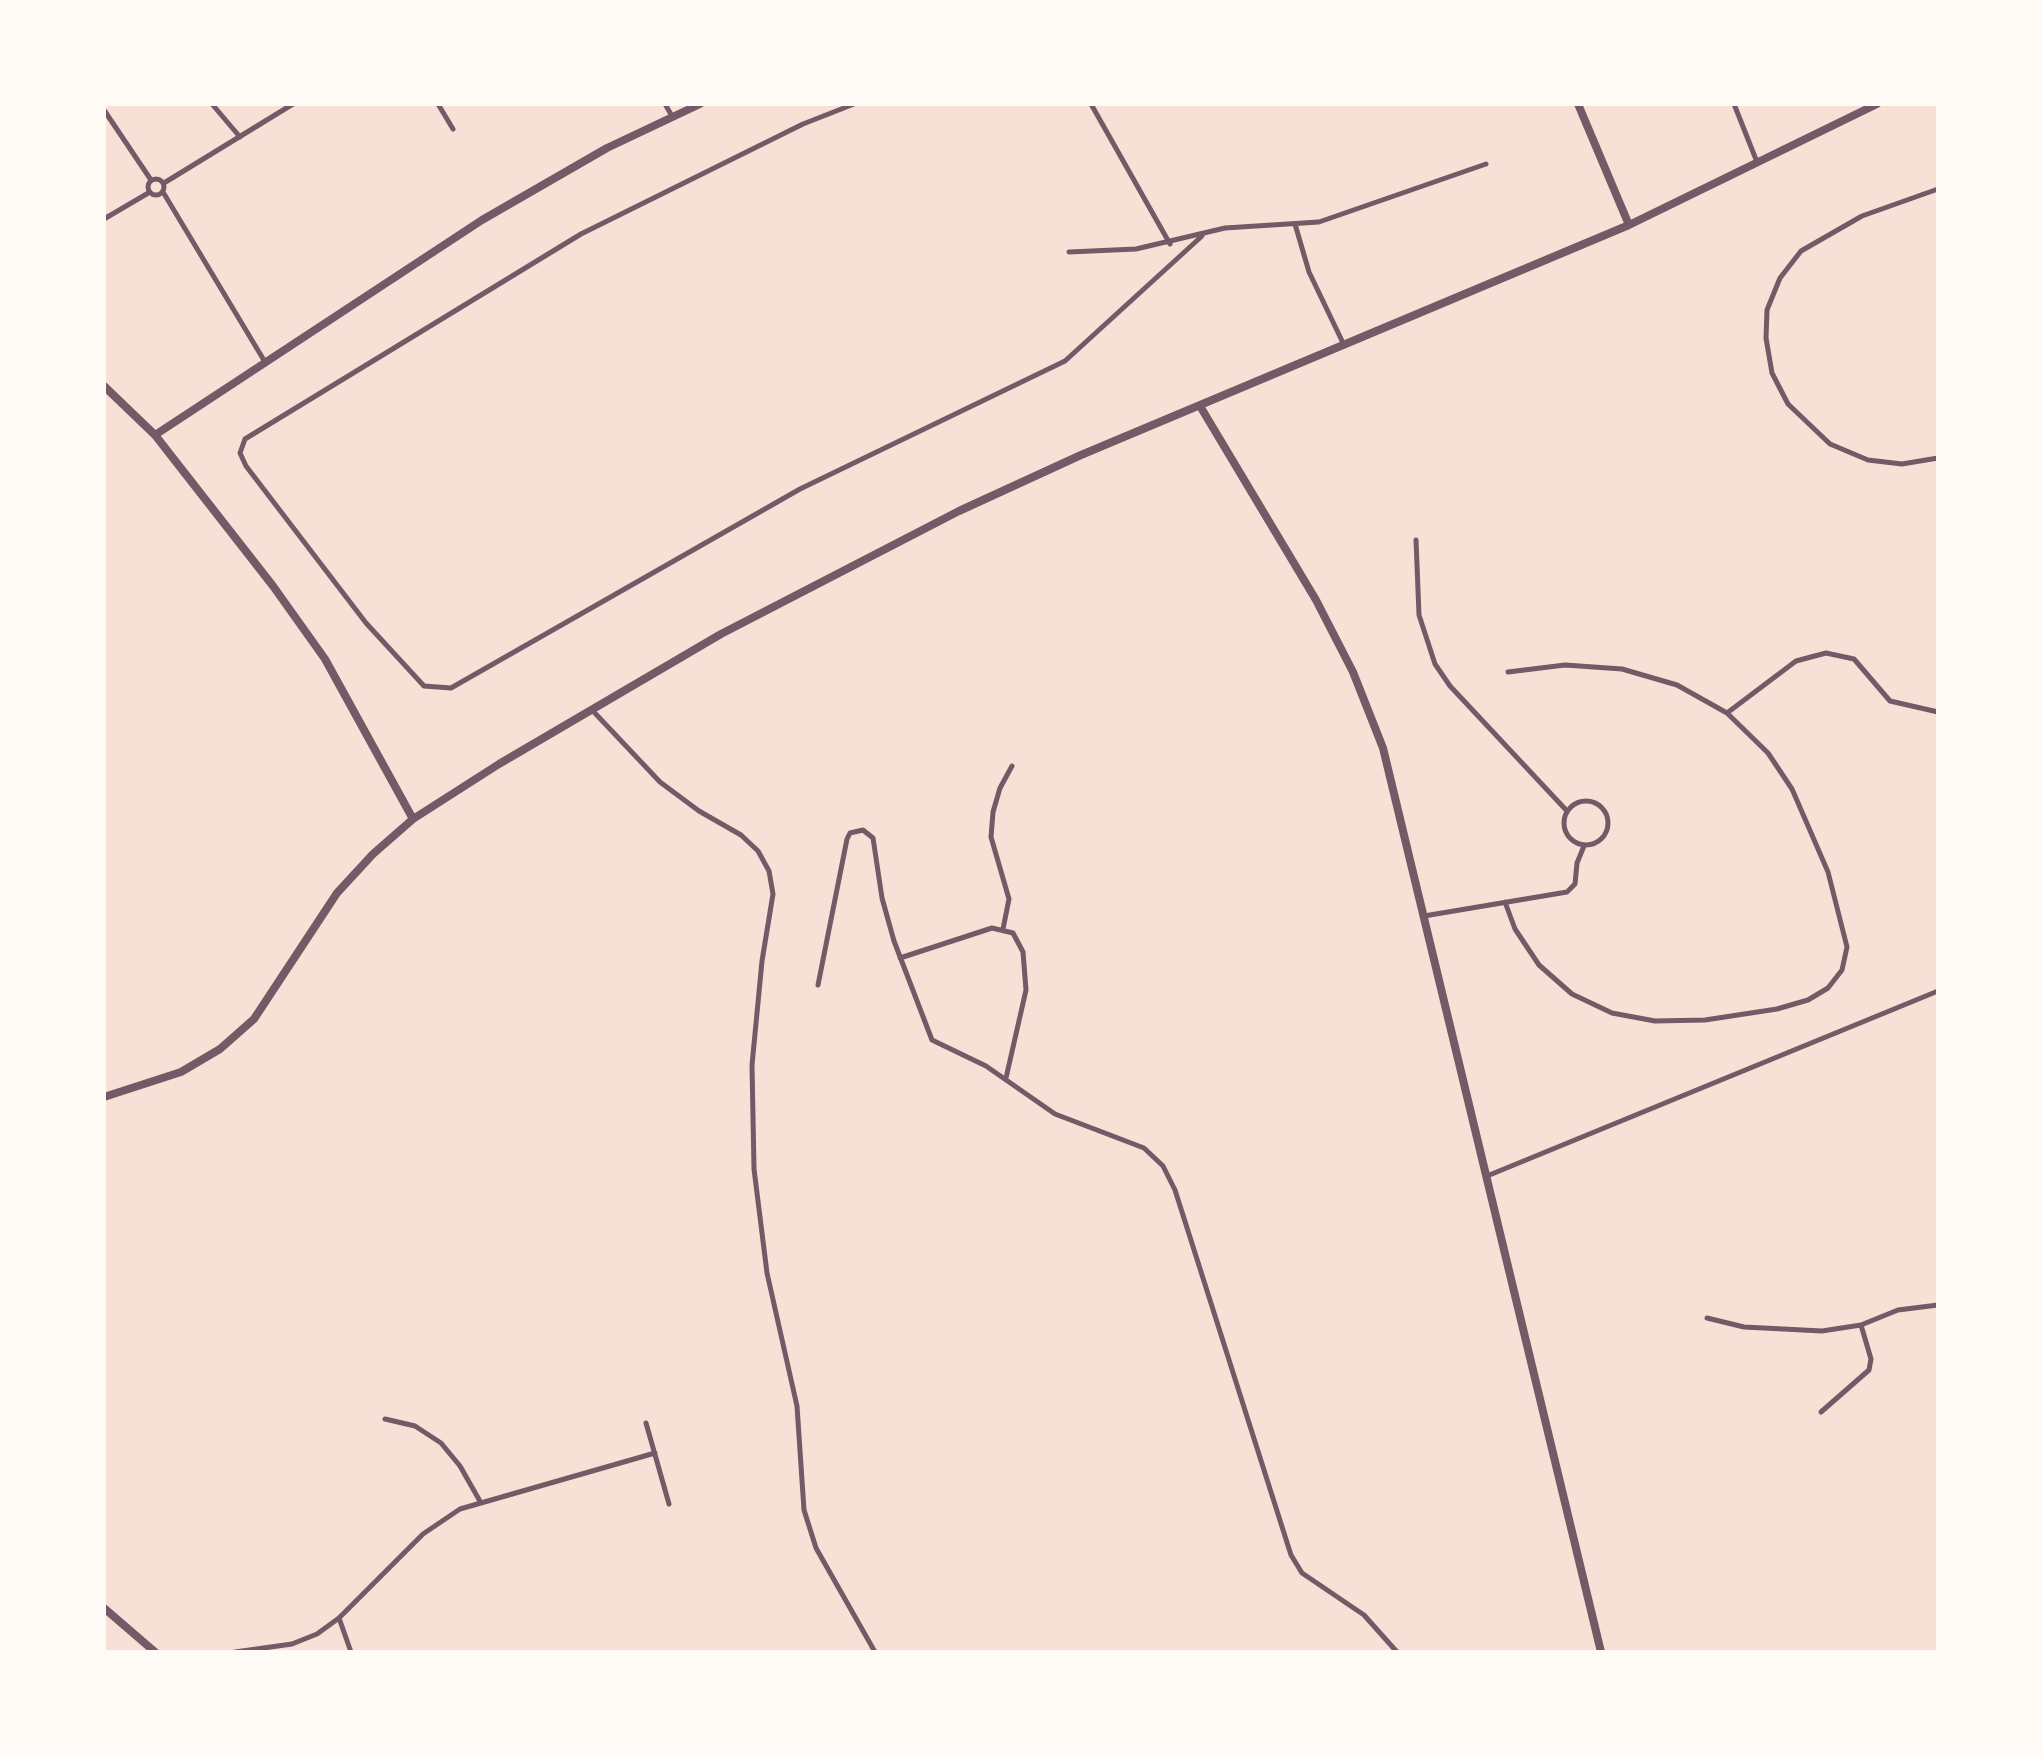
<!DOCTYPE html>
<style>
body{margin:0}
#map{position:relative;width:2042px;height:1756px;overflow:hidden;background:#f7e1d7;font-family:"Varela Round",sans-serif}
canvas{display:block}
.frame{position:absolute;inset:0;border:106px solid #fffaf5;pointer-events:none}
</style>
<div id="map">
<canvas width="2042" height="1756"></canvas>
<div class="frame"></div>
</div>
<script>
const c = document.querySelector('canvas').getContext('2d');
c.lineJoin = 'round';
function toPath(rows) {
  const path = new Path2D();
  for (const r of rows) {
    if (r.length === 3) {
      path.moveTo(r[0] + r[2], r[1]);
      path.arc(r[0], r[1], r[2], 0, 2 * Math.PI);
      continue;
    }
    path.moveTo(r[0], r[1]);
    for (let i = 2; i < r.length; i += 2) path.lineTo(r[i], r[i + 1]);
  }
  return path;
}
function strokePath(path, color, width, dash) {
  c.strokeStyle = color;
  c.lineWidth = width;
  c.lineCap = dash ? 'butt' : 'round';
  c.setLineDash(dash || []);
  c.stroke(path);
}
strokePath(toPath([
 [212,104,240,137],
 [438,104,453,129],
 [665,104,672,116],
 [854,104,803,124,581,234,245,439,240,453,246,466,366,623,424,686,451,688,800,489,1065,361,1202,236],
 [1091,104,1170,244],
 [1734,104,1757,162],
 [104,110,151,180],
 [156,187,8],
 [164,183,293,104],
 [1938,189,1862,216,1801,251,1780,278,1767,310,1766,338,1772,373,1788,404,1830,444,1868,460,1902,464,1938,458],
 [163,192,265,362],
 [104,219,150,192],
 [1295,224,1309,272,1344,345],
 [1069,252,1136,249,1225,228,1319,222,1486,164],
 [1416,540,1419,615,1435,664,1450,686,1567,811],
 [592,710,660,782,699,811,741,835,758,851,769,871,773,894,762,961,752,1065,754,1169,767,1273,797,1406,804,1510,816,1548,875,1652],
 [1727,713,1796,661,1826,653,1854,659,1890,701,1938,712],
 [1586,823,22],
 [1505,902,1515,929,1539,965,1572,994,1612,1013,1655,1021,1705,1020,1777,1009,1808,1000,1828,988,1842,970,1847,947,1828,872,1792,789,1768,753,1727,713,1677,685,1622,669,1565,665,1508,672],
 [1424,916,1567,892,1575,884,1577,863,1584,846],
 [1003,929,1009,899,991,837,993,812,1000,788,1012,766],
 [900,958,992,928,1013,933,1023,952,1026,990,1006,1078],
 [818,985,847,839,850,833,863,830,873,838,882,898,894,941,932,1040,986,1066,1055,1114,1144,1148,1163,1166,1175,1190,1291,1555,1302,1573,1364,1615,1397,1652],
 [1487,1176,1938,991],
 [1707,1318,1744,1327,1822,1331,1861,1325,1898,1310,1938,1305],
 [1821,1412,1869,1370,1871,1359,1861,1325],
 [385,1419,415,1426,441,1443,460,1466,481,1503],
 [646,1423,669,1504],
 [339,1618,351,1652],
 [235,1652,292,1644,317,1634,339,1618,423,1534,460,1509,655,1453]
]), '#755966', 5);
strokePath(toPath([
 [1578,104,1629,225],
 [104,386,155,435,273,586,325,659,413,819],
 [1200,406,1316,600,1353,672,1383,748,1601,1652],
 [155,435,482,220,607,148,700,104],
 [104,1097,181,1072,220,1049,254,1019,337,893,373,854,413,819,499,764,721,634,959,511,1081,455,1629,225,1877,104],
 [104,1608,155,1652]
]), '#755966', 8);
</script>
